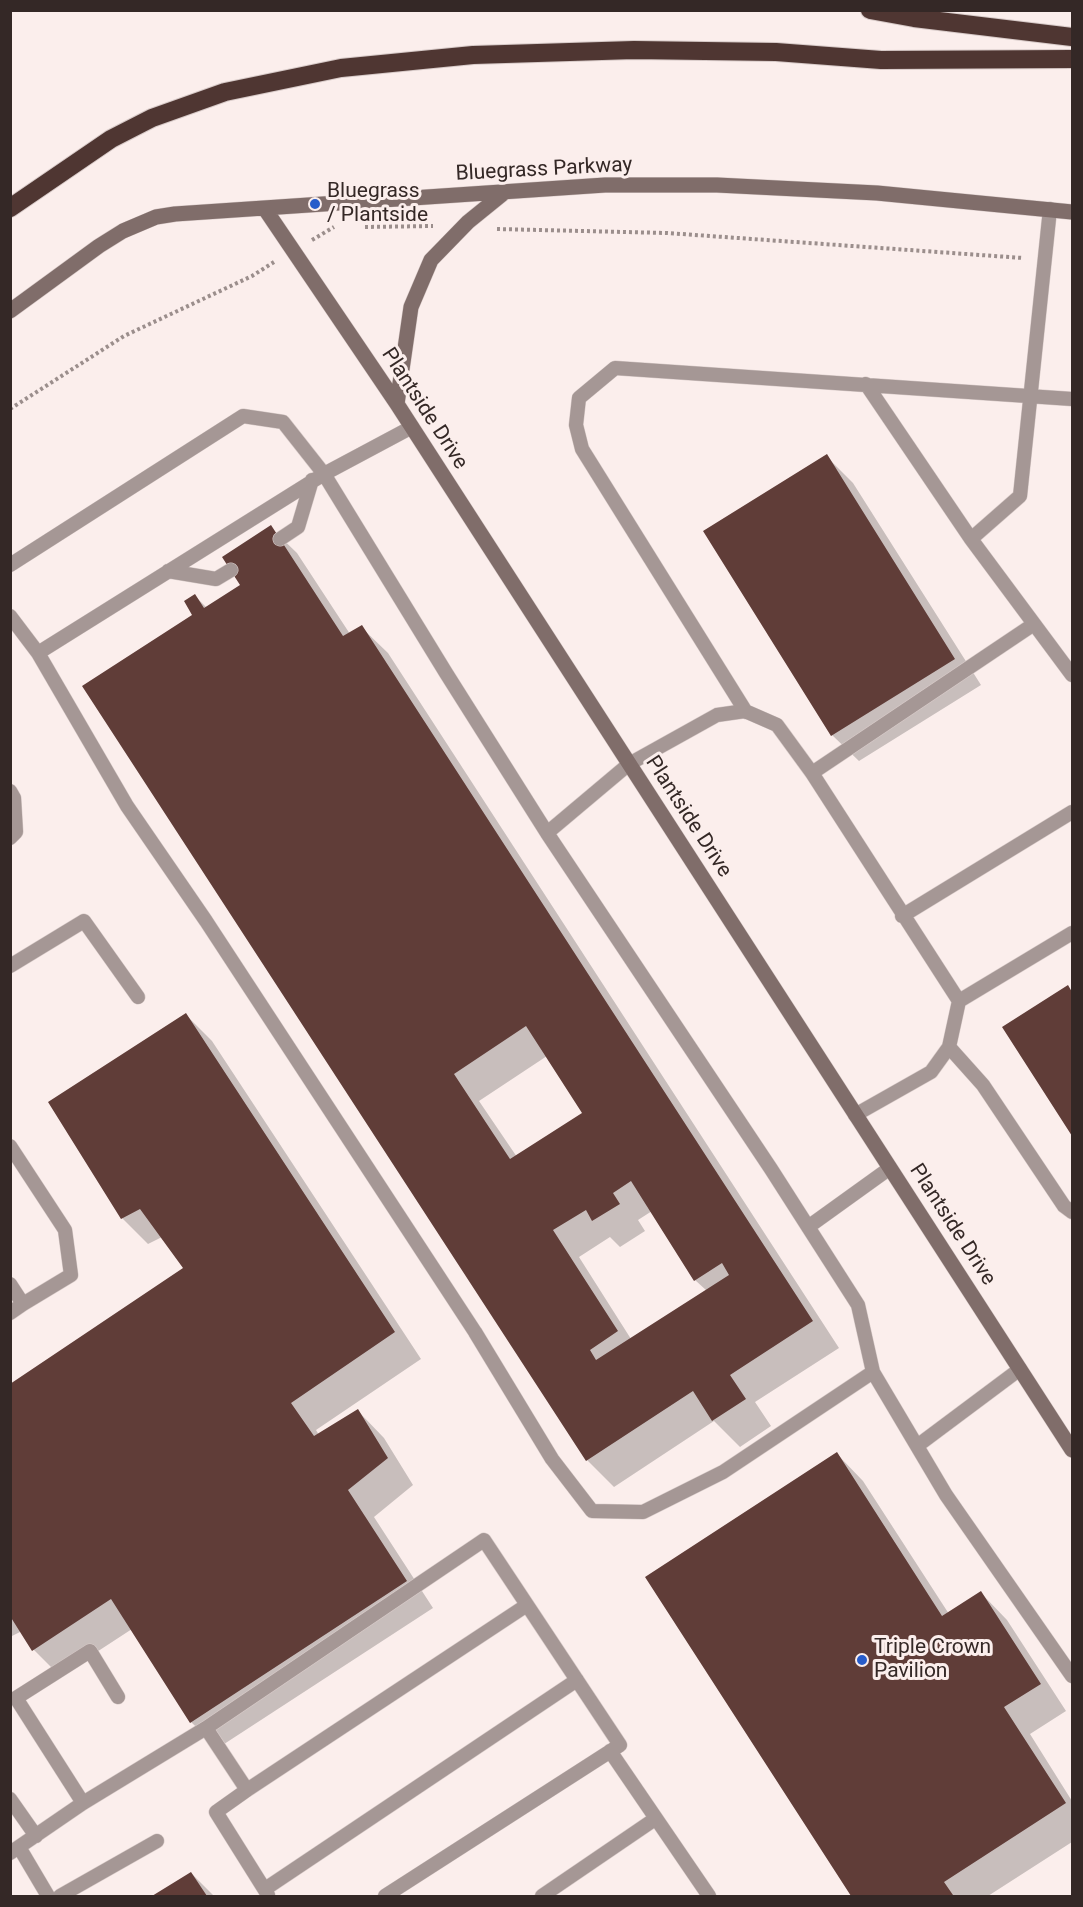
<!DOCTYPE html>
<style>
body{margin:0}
#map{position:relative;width:1083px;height:1907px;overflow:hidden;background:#fbeeec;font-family:Roboto,sans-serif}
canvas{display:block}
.frame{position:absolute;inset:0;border:12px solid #342826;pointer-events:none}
</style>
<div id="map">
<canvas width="1083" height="1907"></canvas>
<div class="frame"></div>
</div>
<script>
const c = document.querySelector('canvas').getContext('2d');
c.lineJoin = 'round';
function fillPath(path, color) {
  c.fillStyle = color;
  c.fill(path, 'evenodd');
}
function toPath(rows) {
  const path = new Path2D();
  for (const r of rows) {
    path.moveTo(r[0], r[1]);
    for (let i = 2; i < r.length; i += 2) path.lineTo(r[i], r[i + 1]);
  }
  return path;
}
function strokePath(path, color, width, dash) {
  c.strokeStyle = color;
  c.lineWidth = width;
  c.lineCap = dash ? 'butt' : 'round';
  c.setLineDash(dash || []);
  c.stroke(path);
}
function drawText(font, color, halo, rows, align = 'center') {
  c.font = font + ' Roboto,sans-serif';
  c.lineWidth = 6;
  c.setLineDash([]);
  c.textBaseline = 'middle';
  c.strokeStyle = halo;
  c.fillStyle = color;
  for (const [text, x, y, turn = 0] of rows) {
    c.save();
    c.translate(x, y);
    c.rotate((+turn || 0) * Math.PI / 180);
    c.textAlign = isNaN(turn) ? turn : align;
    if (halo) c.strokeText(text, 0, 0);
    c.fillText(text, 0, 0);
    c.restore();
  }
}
fillPath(toPath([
 [826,456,853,483,981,685,859,761,832,735],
 [270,527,297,553,350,634,361,627,388,653,839,1348,755,1402,771,1426,740,1447,714,1421,614,1487,587,1460,85,686,195,615,195,596,207,608,242,586],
 [547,1056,584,1113,517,1157,479,1101],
 [652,1211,695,1280,707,1291,631,1339,579,1257,610,1237,620,1247,645,1231,638,1220],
 [1067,987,1072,992,1072,1133,1004,1028],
 [186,1015,212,1041,421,1359,316,1430,319,1435,358,1411,384,1438,413,1485,374,1517,433,1608,218,1748,191,1722,132,1629,60,1676,34,1650,22,1631,10,1637,10,1386,185,1268,162,1237,148,1244,122,1218],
 [837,1454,863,1481,949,1614,981,1593,1007,1620,1066,1711,1030,1734,1072,1801,1072,1842,988,1896,853,1896,647,1577],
 [191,1873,214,1896,154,1896]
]), '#0003');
fillPath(toPath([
 [827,454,955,659,831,736,703,531],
 [271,525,343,636,362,625,813,1321,730,1375,746,1399,712,1421,693,1391,586,1461,82,686,192,615,184,601,195,594,204,608,240,585,222,557],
 [526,1026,582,1113,510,1159,454,1074],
 [631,1181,694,1281,722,1263,729,1275,596,1360,590,1350,618,1331,553,1230,586,1210,592,1221,620,1204,613,1193],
 [1068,985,1072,992,1072,1136,1002,1027],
 [186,1013,395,1332,291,1403,314,1436,358,1409,388,1458,348,1490,407,1581,190,1723,111,1599,32,1651,10,1616,10,1384,183,1268,140,1209,121,1219,48,1102],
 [837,1452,942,1616,981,1591,1041,1684,1004,1707,1066,1803,944,1882,953,1895,950,1896,851,1896,645,1577],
 [191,1872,207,1896,152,1896]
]), '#603d38');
const lane = toPath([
 [1050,209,1020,496,971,539,1072,675],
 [866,384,971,539],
 [280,539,298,527,312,480],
 [10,565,243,416,283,422,324,474,412,427],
 [168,571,216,579,231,570],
 [10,616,38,653,127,806,206,921,475,1332,552,1459,592,1511,643,1512,723,1472,873,1372,946,1495,1072,1676],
 [38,653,324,474,446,673,547,833,771,1169,858,1305,873,1372],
 [746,712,582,449,576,425,579,398,615,368,1072,399],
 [812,773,1034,624],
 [10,791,14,798,16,832,10,838],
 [547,833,629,764,717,715,745,711,777,725,812,773,959,1001],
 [902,916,1072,812],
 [10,966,84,921,138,997],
 [949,1047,983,1085,1064,1206,1072,1212],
 [855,1115,931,1072,949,1047,959,1001,1072,933],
 [10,1146,65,1230,71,1275,23,1304],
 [808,1227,890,1168],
 [10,1284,23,1304,10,1313],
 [917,1446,1020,1369],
 [206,1728,247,1790,216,1812,268,1895],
 [610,1751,709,1896],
 [247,1790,527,1605],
 [10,1799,36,1836],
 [83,1803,16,1698,90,1651,118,1697],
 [19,1847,48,1896],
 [10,1853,83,1803,206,1728,484,1540,620,1745,385,1896],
 [265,1889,577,1680],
 [60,1896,157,1841],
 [542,1896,655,1819]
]);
const secondary = toPath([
 [265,209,397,404,1072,1450],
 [10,311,99,246,123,231,156,217,175,214,605,185,717,185,877,193,1072,212],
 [397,404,411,307,431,260,468,222,505,192]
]);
const highway = toPath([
 [870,10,914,18,1072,37],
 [10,208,111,139,152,118,225,92,341,68,473,55,634,50,776,52,881,60,1072,59]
]);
strokePath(lane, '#d7cac8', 15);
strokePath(secondary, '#d7cac8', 16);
strokePath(highway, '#d7cac8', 20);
strokePath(toPath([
 [365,227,433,226],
 [497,229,667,233,1023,258],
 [312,240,334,227],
 [10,409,124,336,252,276,274,262]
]), '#9b8e8c', 4, [3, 3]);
strokePath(lane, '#a59795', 14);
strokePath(secondary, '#806d6a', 15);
strokePath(highway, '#4f3632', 18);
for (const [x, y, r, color] of [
 [315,204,6,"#275cca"],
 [862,1660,6,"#275cca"]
]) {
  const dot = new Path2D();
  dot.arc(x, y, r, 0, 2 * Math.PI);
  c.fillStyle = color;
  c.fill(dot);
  strokePath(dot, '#fbeeec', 2);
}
drawText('21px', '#342826', '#fbeeec', [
 ["Bluegrass Parkway",544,170,-3],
 ["Plantside Drive",424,409,57],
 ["Plantside Drive",688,817,57],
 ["Plantside Drive",952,1225,57]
]);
drawText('21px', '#342826', '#fbeeec', [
 ["Bluegrass",327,192],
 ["/ Plantside",327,216],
 ["Triple Crown",874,1648],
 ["Pavilion",874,1672]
], 'left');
</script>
